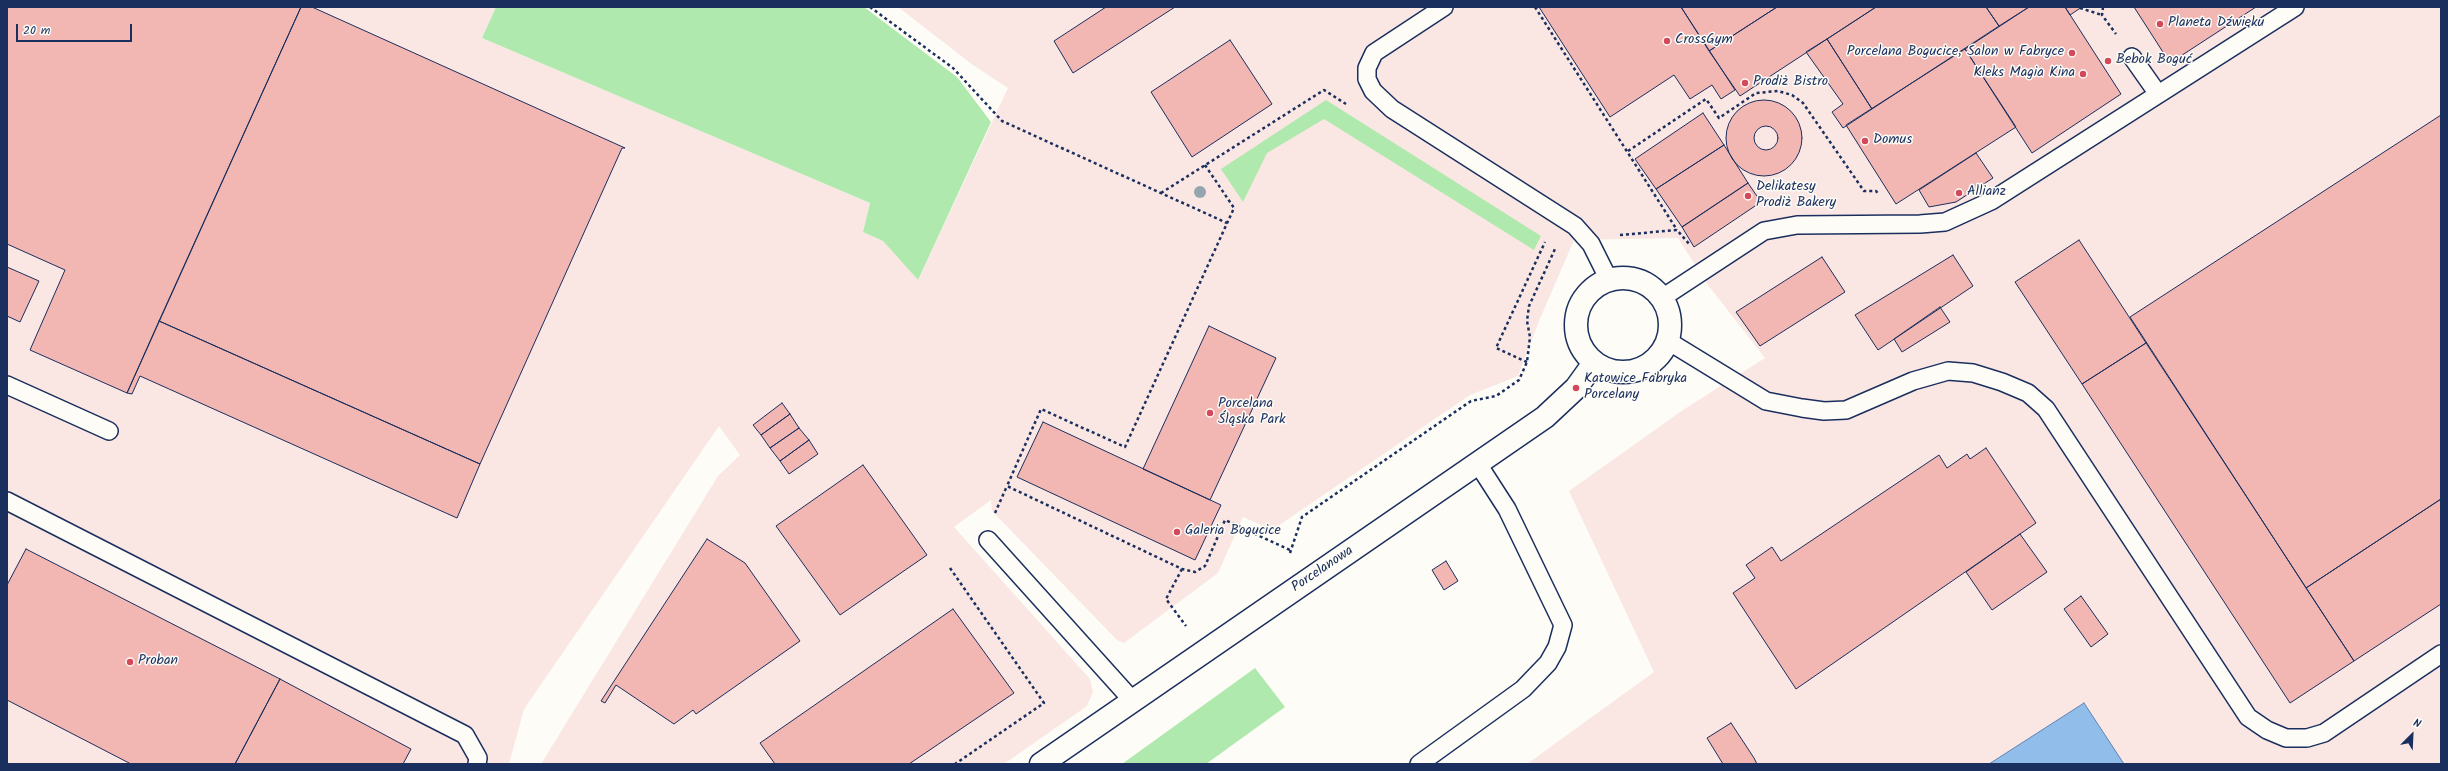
<!DOCTYPE html>
<meta charset="utf-8">
<style>
body{margin:0}
#map{position:relative;width:2448px;height:771px;overflow:hidden;background:#fdfcf7;font-family:Kalam,sans-serif}
canvas{display:block}
.frame{position:absolute;inset:0;border:8px solid #1b2f5e;pointer-events:none}
.north{position:absolute;left:2392px;top:715px;width:40px;height:40px;-webkit-text-stroke:3px #fdfcf7;paint-order:stroke;rotate:24deg;font-size:11px;font-weight:700;line-height:16px;text-align:center;color:#1b2f5e}
.north::after{content:'';display:block;margin:auto;width:14px;height:18px;background:#1b2f5e;clip-path:polygon(50% 0,100% 100%,50% 72%,0 100%)}
.scale{position:absolute;left:16px;top:24px;width:116px;height:18px;box-sizing:border-box;border:2px solid #1b2f5e;border-top:0;padding-left:5px;font-size:12px;line-height:14px;white-space:nowrap;color:#1b2f5e;-webkit-text-stroke:3px #fdfcf7;paint-order:stroke}
</style>
<div id="map">
<canvas width="2448" height="771"></canvas>
<div class="frame"></div>
<div class="north">N</div>
<div class="scale">20 m</div>
</div>
<script>
const c = document.querySelector('canvas').getContext('2d');
c.lineJoin = 'round';
function fillPath(path, color) {
  c.fillStyle = color;
  c.fill(path, 'evenodd');
}
function toPath(rows) {
  const path = new Path2D();
  for (const r of rows) {
    if (r.length === 3) {
      path.moveTo(r[0] + r[2], r[1]);
      path.arc(r[0], r[1], r[2], 0, 2 * Math.PI);
      continue;
    }
    path.moveTo(r[0], r[1]);
    for (let i = 2; i < r.length; i += 2) path.lineTo(r[i], r[i + 1]);
  }
  return path;
}
function strokePath(path, color, width, dash) {
  c.strokeStyle = color;
  c.lineWidth = width;
  c.lineCap = dash ? 'butt' : 'round';
  c.setLineDash(dash || []);
  c.stroke(path);
}
function drawText(font, color, halo, rows, align = 'center') {
  c.font = font + ' Kalam,sans-serif';
  c.lineWidth = 3;
  c.setLineDash([]);
  c.textBaseline = 'middle';
  c.strokeStyle = halo;
  c.fillStyle = color;
  for (const [text, x, y, turn = 0] of rows) {
    c.save();
    c.translate(x, y);
    c.rotate((+turn || 0) * Math.PI / 180);
    c.textAlign = isNaN(turn) ? turn : align;
    if (halo) c.strokeText(text, 0, 0);
    c.fillText(text, 0, 0);
    c.restore();
  }
}
fillPath(toPath([
 [7,7,496,7,482,38,870,203,863,232,883,241,918,280,1008,88,973,65,898,7,2441,7,2441,764,1527,764,1654,672,1569,491,1683,410,1765,358,1708,285,1678,238,1574,240,1539,321,1518,376,1470,395,1272,530,1243,517,1218,573,1124,643,1117,640,992,511,991,500,954,527,1090,679,1093,692,1087,706,1004,764,541,764,718,476,740,455,719,426,524,709,509,764,7,764]
]), '#fae7e3');
fillPath(toPath([
 [496,7,864,7,957,77,991,122,918,280,883,241,863,232,870,203,482,38],
 [1326,100,1541,236,1534,250,1324,119,1267,153,1243,202,1221,169],
 [1255,668,1285,707,1206,764,1122,764]
]), '#b0e9ad');
const water = toPath([
 [2084,703,2124,764,1989,764,2084,703]
]);
fillPath(water, '#90bdea');
strokePath(water, '#6184b2', 1);
const building = toPath([
 [7,7,301,7,127,393,30,350,65,270,7,244,7,7],
 [301,7,312,7,625,148,622,148,480,464,159,321,301,7],
 [1106,7,1175,7,1073,73,1054,41,1106,7],
 [1539,7,1681,7,1735,90,1721,99,1712,85,1690,99,1674,75,1610,117,1539,7],
 [1681,7,1777,7,1709,51,1681,7],
 [1777,7,1876,7,1740,96,1709,51,1777,7],
 [1876,7,1986,7,1999,26,1872,109,1827,39,1876,7],
 [1986,7,2029,7,1999,26,1986,7],
 [2029,7,2065,7,2121,94,2032,153,1965,49,2029,7],
 [2065,7,2082,7,2070,15,2065,7],
 [2134,7,2256,7,2170,63,2134,7],
 [1827,39,1872,109,1843,128,1832,112,1843,104,1806,52,1827,39],
 [1230,40,1272,104,1192,157,1151,92,1230,40],
 [1965,49,2016,127,1896,204,1846,125,1965,49],
 [1764,138,38],
 [1703,113,1724,145,1656,189,1635,159,1703,113],
 [2441,115,2441,499,2306,588,2130,317,2441,115],
 [1766,138,12],
 [1724,145,1748,183,1682,227,1656,189,1724,145],
 [1976,153,1993,178,1956,202,1929,207,1919,190,1976,153],
 [1748,183,1761,202,1694,247,1682,227,1748,183],
 [2079,240,2146,343,2082,384,2015,282,2079,240],
 [1953,255,1973,286,1878,350,1855,315,1953,255],
 [1822,257,1845,292,1760,346,1736,312,1822,257],
 [7,267,39,281,20,322,7,316,7,267],
 [1940,307,1950,322,1902,352,1894,339,1940,307],
 [159,321,480,464,457,518,140,376,132,394,127,393,159,321],
 [1209,326,1276,358,1210,500,1143,469,1209,326],
 [2146,343,2354,661,2290,703,2082,384,2146,343],
 [782,403,790,414,761,435,753,425,782,403],
 [790,414,799,428,770,448,761,435,790,414],
 [1043,422,1221,505,1195,560,1017,477,1043,422],
 [799,428,809,440,780,461,770,448,799,428],
 [809,440,818,454,789,474,780,461,809,440],
 [1986,448,2036,523,1796,689,1733,593,1755,578,1746,565,1772,547,1781,561,1939,455,1947,468,1967,454,1970,459,1986,448],
 [863,465,927,555,840,615,776,526,863,465],
 [2441,499,2441,604,2354,661,2306,588,2441,499],
 [2020,534,2047,572,1992,610,1966,572,2020,534],
 [707,539,745,563,800,641,696,714,693,710,674,724,616,685,605,703,601,701,707,539],
 [26,549,280,679,235,764,131,764,7,700,7,585,26,549],
 [1446,561,1458,581,1444,590,1432,570,1446,561],
 [2081,596,2108,634,2091,647,2064,609,2081,596],
 [953,609,1014,693,909,764,775,764,760,743,953,609],
 [280,679,411,749,403,764,235,764,280,679],
 [1731,723,1754,758,1757,764,1723,764,1707,738,1731,723]
]);
fillPath(building, '#f2b6b3');
strokePath(building, '#1b2f5e', 1);
const lane = toPath([
 [1444,7,1374,53,1367,68,1367,79,1373,91,1392,109,1575,226,1591,244,1609,280],
 [2132,57,2158,94],
 [1662,298,1764,231,1797,225,1920,224,1945,222,1991,201,2295,7],
 [1668,341,1766,401,1802,408,1824,411,1846,410,1913,381,1948,371,1973,373,2002,382,2028,393,2046,409,2248,717,2267,730,2286,738,2307,738,2324,733,2441,654],
 [7,385,109,431],
 [7,501,465,735,478,758,477,764],
 [988,540,1132,700],
 [1419,764,1523,689,1548,663,1557,647,1563,625,1507,509,1478,464]
]);
const street = toPath([
 [1623,325,47],
 [1041,764,1545,417,1576,388,1594,363]
]);
strokePath(lane, '#1b2f5e', 20);
strokePath(street, '#1b2f5e', 25);
strokePath(toPath([
 [870,7,953,68,1002,121,1227,223],
 [1535,7,1677,230],
 [2103,7,2102,15,2116,34],
 [2080,8,2102,15],
 [1628,151,1706,99,1719,118,1756,93,1778,91,1792,95,1803,103,1864,191,1876,191,1879,195],
 [1205,165,1234,208,1125,447,1041,409,1007,486,1182,569,1195,572,1205,566,1225,520,1290,550],
 [1161,193,1324,90,1346,104],
 [1620,235,1677,230,1690,245],
 [1527,362,1496,348,1545,242],
 [995,513,1007,486],
 [1290,553,1302,517,1471,401,1496,396,1519,380,1527,362,1530,337,1527,321,1529,306,1555,249],
 [950,568,1044,703,955,764],
 [1182,569,1166,599,1186,626]
]), '#1b2f5e', 2.5, [3, 3]);
strokePath(lane, '#fdfcf7', 17);
strokePath(street, '#fdfcf7', 22);
c.fillStyle = '#95a5ae';
for (const [x, y] of [
 [1200,192]
]) {
  c.beginPath();
  c.arc(x, y, 6, 0, 2 * Math.PI);
  c.fill();
}
for (const [x, y, r, color] of [
 [2160,24,4,"#d1495b"],
 [1667,41,4,"#d1495b"],
 [2072,53,4,"#d1495b"],
 [2108,61,4,"#d1495b"],
 [2083,74,4,"#d1495b"],
 [1745,83,4,"#d1495b"],
 [1865,141,4,"#d1495b"],
 [1959,193,4,"#d1495b"],
 [1748,196,4,"#d1495b"],
 [1576,388,4,"#d1495b"],
 [1210,413,4,"#d1495b"],
 [1177,532,4,"#d1495b"],
 [130,662,4,"#d1495b"]
]) {
  const dot = new Path2D();
  dot.arc(x, y, r, 0, 2 * Math.PI);
  c.fillStyle = color;
  c.fill(dot);
  strokePath(dot, '#fdfcf7', 1.5);
}
drawText('14px', '#1b2f5e', '#fdfcf7', [
 ["Planeta Dźwięku",2168,24],
 ["CrossGym",1675,41],
 ["Porcelana Bogucice, Salon w Fabryce",2064,53,"right"],
 ["Bebok Boguć",2116,61],
 ["Kleks Magia Kina",2075,74,"right"],
 ["Prodiż Bistro",1753,83],
 ["Domus",1873,141],
 ["Delikatesy",1756,188],
 ["Prodiż Bakery",1756,204],
 ["Allianz",1967,193],
 ["Katowice Fabryka",1584,380],
 ["Porcelany",1584,396],
 ["Porcelana",1218,405],
 ["Śląska Park",1218,421],
 ["Galeria Bogucice",1185,532],
 ["Proban",138,662]
], 'left');
drawText('14px', '#1b2f5e', '#fdfcf7', [
 ["Porcelanowa",1323,570,-34]
]);
</script>
